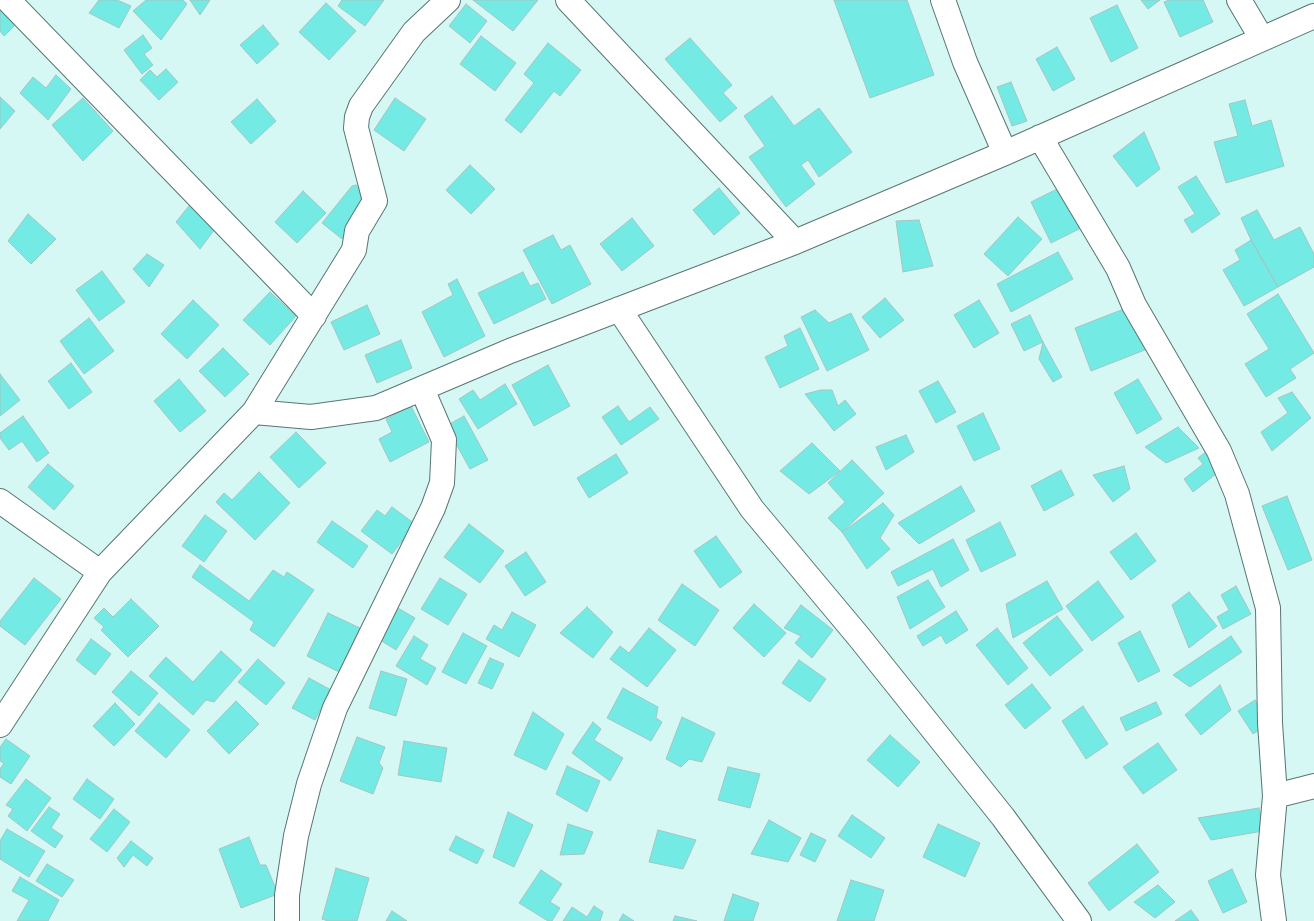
<!DOCTYPE html>
<style>
body{margin:0}
canvas{display:block;background:#d6f8f5}
</style>
<canvas width="1314" height="921"></canvas>
<script>
const c = document.querySelector('canvas').getContext('2d');
c.lineJoin = 'round';
function fillPath(path, color) {
  c.fillStyle = color;
  c.fill(path, 'evenodd');
}
function toPath(rows) {
  const path = new Path2D();
  for (const r of rows) {
    path.moveTo(r[0], r[1]);
    for (let i = 2; i < r.length; i += 2) path.lineTo(r[i], r[i + 1]);
  }
  return path;
}
function strokePath(path, color, width, dash) {
  c.strokeStyle = color;
  c.lineWidth = width;
  c.lineCap = dash ? 'butt' : 'round';
  c.setLineDash(dash || []);
  c.stroke(path);
}
const building = toPath([
 [0,0,18,22,4,36,0,31,0,0],
 [99,0,117,0,131,6,119,28,89,13,99,0],
 [146,0,183,0,187,4,161,40,133,11,146,0],
 [190,0,210,0,200,15,190,0],
 [342,0,384,0,365,26,338,6,342,0],
 [473,0,538,0,513,31,473,0],
 [834,0,907,0,934,75,870,98,834,0],
 [1141,0,1160,0,1148,9,1141,0],
 [1169,0,1203,0,1213,22,1180,37,1164,2,1169,0],
 [326,3,356,31,329,60,299,32,326,3],
 [466,4,487,21,470,43,449,26,466,4],
 [1117,5,1138,48,1111,62,1090,18,1117,5],
 [263,25,279,44,257,64,240,45,263,25],
 [143,35,152,48,144,54,153,65,142,74,124,50,143,35],
 [481,36,516,63,495,91,460,64,481,36],
 [690,38,732,85,723,93,737,108,720,122,665,59,690,38],
 [548,43,581,70,560,96,554,91,521,133,505,120,534,83,524,74,548,43],
 [1057,47,1075,79,1053,91,1036,59,1057,47],
 [166,69,178,82,159,100,140,80,150,70,157,77,166,69],
 [56,75,71,89,48,120,20,93,33,77,46,88,56,75],
 [1011,82,1027,121,1012,126,997,87,1011,82],
 [772,96,794,126,819,108,852,152,819,177,808,160,801,165,815,184,786,207,749,157,765,146,744,116,772,96],
 [0,97,15,111,0,129,0,97],
 [83,98,113,131,83,161,52,125,83,98],
 [395,98,426,119,404,151,374,130,395,98],
 [257,99,276,121,251,144,231,122,257,99],
 [1245,100,1252,126,1271,120,1284,166,1226,183,1214,142,1238,136,1229,104,1245,100],
 [1144,132,1160,169,1137,187,1113,156,1144,132],
 [470,165,495,189,471,214,446,190,470,165],
 [1196,176,1220,214,1192,233,1184,220,1195,214,1178,187,1196,176],
 [356,185,359,189,364,211,342,239,322,223,352,186,356,185],
 [1063,186,1083,227,1051,243,1031,202,1063,186],
 [719,188,740,213,714,235,693,210,719,188],
 [303,191,326,213,297,243,275,222,303,191],
 [193,201,217,226,200,249,176,222,193,201],
 [1257,210,1274,240,1300,227,1314,254,1314,267,1278,287,1251,240,1241,218,1257,210],
 [28,214,56,239,31,264,8,241,28,214],
 [1018,217,1042,239,1008,276,984,254,1018,217],
 [632,218,654,246,622,271,600,244,632,218],
 [919,220,933,266,903,272,896,221,919,220],
 [553,235,561,250,570,245,591,284,552,304,523,250,553,235],
 [1251,240,1278,287,1244,306,1223,270,1240,260,1235,250,1251,240],
 [1058,252,1073,279,1011,312,997,284,1058,252],
 [147,254,164,265,149,287,133,269,147,254],
 [102,271,125,302,99,321,76,290,102,271],
 [523,272,530,286,538,283,546,299,494,324,478,293,523,272],
 [457,279,485,336,444,357,422,312,453,295,448,284,457,279],
 [270,292,296,316,270,345,243,320,270,292],
 [1278,294,1314,353,1290,369,1296,378,1266,397,1245,364,1269,349,1247,314,1278,294],
 [885,298,904,320,880,338,862,317,885,298],
 [193,300,219,325,187,359,161,334,193,300],
 [979,300,999,333,974,348,954,315,979,300],
 [367,305,380,334,344,350,331,322,367,305],
 [1134,305,1150,348,1091,371,1075,328,1134,305],
 [815,310,829,323,851,313,869,350,827,371,801,317,815,310],
 [1030,315,1043,342,1024,351,1011,324,1030,315],
 [89,318,114,351,84,374,60,341,89,318],
 [800,328,819,369,780,388,765,357,788,346,784,336,800,328],
 [401,340,412,368,377,383,365,355,401,340],
 [1043,342,1062,377,1053,382,1039,359,1043,342],
 [223,348,249,374,225,397,199,371,223,348],
 [71,363,92,392,69,409,48,381,71,363],
 [548,365,570,406,534,426,512,385,548,365],
 [0,374,20,400,0,416,0,374],
 [179,379,206,411,180,432,154,401,179,379],
 [1138,379,1162,419,1137,434,1114,393,1138,379],
 [938,381,956,412,936,423,919,391,938,381],
 [505,384,517,404,478,429,459,399,473,390,480,400,505,384],
 [821,390,832,390,838,406,845,400,856,414,834,431,805,394,821,390],
 [1292,392,1311,418,1272,451,1261,432,1288,413,1278,398,1292,392],
 [411,406,429,442,390,462,379,439,392,432,386,419,411,406],
 [618,406,629,422,650,407,659,419,621,445,602,417,618,406],
 [983,413,1000,449,974,461,957,426,983,413],
 [23,416,49,453,37,462,22,441,9,450,0,438,0,433,23,416],
 [464,416,488,460,470,469,446,426,464,416],
 [1178,427,1199,448,1166,463,1145,447,1178,427],
 [296,432,326,463,299,488,270,457,296,432],
 [906,435,914,452,886,470,876,447,906,435],
 [812,443,840,471,809,494,780,471,812,443],
 [1207,451,1221,470,1193,492,1184,479,1203,464,1198,458,1207,451],
 [616,454,628,473,589,498,577,478,616,454],
 [852,460,884,493,842,532,828,518,845,502,828,483,852,460],
 [48,464,74,486,54,510,28,487,48,464],
 [1124,466,1130,489,1113,502,1093,475,1124,466],
 [1061,470,1074,495,1044,511,1031,486,1061,470],
 [259,472,290,503,255,540,216,502,224,493,232,500,259,472],
 [961,486,975,511,919,544,898,523,961,486],
 [1287,496,1312,560,1288,570,1262,506,1287,496],
 [883,503,894,515,880,538,890,549,867,569,842,532,883,503],
 [392,507,415,524,392,554,361,531,377,510,385,516,392,507],
 [205,515,227,531,204,562,182,546,205,515],
 [332,521,368,546,353,568,317,542,332,521],
 [1000,522,1016,555,981,572,966,540,1000,522],
 [469,524,504,551,480,583,444,557,469,524],
 [1136,533,1156,561,1131,580,1110,552,1136,533],
 [716,536,742,572,720,588,694,551,716,536],
 [953,539,969,570,941,587,933,569,898,586,891,572,953,539],
 [526,552,546,582,525,596,505,566,526,552],
 [200,565,249,601,273,570,284,577,287,572,314,590,274,647,250,630,254,622,192,577,200,565],
 [34,578,61,599,25,645,0,626,0,621,34,578],
 [440,578,467,594,448,625,421,609,440,578],
 [928,580,945,607,910,629,897,597,928,580],
 [1047,581,1063,609,1013,638,1006,604,1047,581],
 [1098,581,1124,617,1092,641,1066,606,1098,581],
 [682,584,719,610,695,646,658,620,682,584],
 [1236,586,1251,614,1223,629,1217,617,1229,610,1221,595,1236,586],
 [1189,592,1217,626,1189,648,1172,605,1189,592],
 [131,599,159,626,128,657,101,630,104,627,94,618,104,608,113,617,131,599],
 [754,604,786,633,764,657,733,628,754,604],
 [801,605,833,630,812,658,795,643,801,636,784,628,801,605],
 [587,607,613,632,593,658,560,633,587,607],
 [398,608,415,618,396,650,380,640,398,608],
 [956,611,968,630,946,644,941,635,923,646,917,636,956,611],
 [512,612,536,625,519,657,486,639,494,625,502,630,512,612],
 [328,613,360,628,339,672,307,656,328,613],
 [1057,616,1083,650,1050,676,1023,643,1057,616],
 [649,628,676,650,647,687,610,659,620,646,629,653,649,628],
 [997,628,1028,668,1008,685,976,645,997,628],
 [1140,631,1160,671,1138,682,1118,643,1140,631],
 [463,633,487,646,466,684,442,672,463,633],
 [414,636,428,645,420,659,436,668,427,685,396,666,414,636],
 [1231,636,1242,652,1190,687,1173,675,1231,636],
 [91,639,111,654,95,675,76,660,91,639],
 [221,651,242,670,214,702,206,700,193,715,149,676,166,657,193,682,221,651],
 [490,658,504,664,492,689,478,683,490,658],
 [258,659,285,683,266,705,238,682,258,659],
 [799,660,826,679,810,702,782,683,799,660],
 [131,671,158,693,139,716,112,692,131,671],
 [381,671,407,679,396,716,369,708,381,671],
 [309,678,331,690,315,720,292,708,309,678],
 [1032,684,1051,708,1025,729,1005,705,1032,684],
 [1220,685,1231,710,1201,735,1185,715,1220,685],
 [623,688,658,707,656,718,662,722,651,741,607,718,623,688],
 [1255,700,1270,723,1253,734,1238,711,1255,700],
 [236,701,259,724,229,754,207,731,236,701],
 [1156,702,1162,714,1126,731,1120,718,1156,702],
 [115,703,135,724,114,746,93,726,115,703],
 [159,703,190,730,166,758,135,731,159,703],
 [1083,706,1108,744,1086,759,1062,721,1083,706],
 [533,712,564,734,546,770,514,755,533,712],
 [682,717,715,733,702,762,689,759,681,767,666,759,682,717],
 [593,722,601,729,594,740,623,758,610,781,572,753,593,722],
 [890,735,920,762,898,787,867,760,890,735],
 [357,737,385,747,379,763,383,768,373,794,340,781,357,737],
 [6,739,30,756,11,784,0,777,0,769,4,763,0,761,0,747,6,739],
 [404,741,447,748,441,782,398,775,404,741],
 [1158,743,1177,770,1143,794,1123,767,1158,743],
 [567,766,600,781,587,812,556,794,567,766],
 [728,767,760,774,750,808,718,800,728,767],
 [26,779,51,798,27,831,8,816,13,809,6,805,26,779],
 [87,779,114,799,100,819,73,799,87,779],
 [49,807,60,814,51,828,63,836,55,848,31,831,49,807],
 [1259,808,1263,831,1211,840,1198,818,1259,808],
 [114,809,130,822,107,852,90,839,114,809],
 [508,812,533,825,514,867,493,857,508,812],
 [852,815,885,838,871,858,838,836,852,815],
 [769,820,801,838,788,862,751,854,769,820],
 [568,824,593,832,584,854,560,855,568,824],
 [938,824,980,843,965,877,923,857,938,824],
 [7,829,45,851,29,877,0,859,0,841,7,829],
 [658,830,696,840,683,869,649,862,658,830],
 [811,833,826,840,815,862,800,855,811,833],
 [456,836,484,850,477,864,449,850,456,836],
 [249,837,260,865,266,865,278,894,241,908,219,849,249,837],
 [131,841,153,858,147,866,133,855,124,867,117,858,131,841],
 [1137,844,1159,872,1109,911,1088,883,1137,844],
 [47,864,74,880,62,897,36,881,47,864],
 [336,868,369,878,357,921,328,921,322,919,336,868],
 [1232,869,1247,902,1223,913,1208,881,1232,869],
 [541,870,562,884,550,902,560,908,552,921,548,921,519,903,541,870],
 [20,877,59,900,48,921,17,921,29,900,12,891,20,877],
 [851,880,884,890,874,921,837,921,851,880],
 [1158,885,1175,902,1155,918,1134,902,1158,885],
 [733,894,759,903,753,921,724,921,733,894],
 [594,906,603,912,600,921,563,921,572,907,587,917,594,906],
 [1191,910,1199,921,1175,921,1191,910],
 [392,911,407,921,386,921,392,911],
 [623,914,634,921,619,921,623,914],
 [675,916,697,921,673,921,675,916]
]);
fillPath(building, '#73ebe4');
strokePath(building, '#a4c5c2', 1);
const minor = toPath([
 [8,0,314,316],
 [568,0,795,242],
 [943,0,965,62,1005,153],
 [1239,0,1262,39],
 [1040,137,1118,268,1134,305,1219,451,1237,494,1268,608,1270,723,1275,796,1268,875,1274,921],
 [619,309,752,509,859,637,1003,817,1079,921],
 [254,412,311,417,376,408,510,351,795,242,1005,153,1314,16],
 [0,501,100,572],
 [0,725,100,572,254,412,354,250,357,231,375,201,356,128,357,117,361,106,414,32,448,0],
 [1275,796,1314,786],
 [287,921,287,895,296,836,309,784,335,708,433,508,442,483,444,440,422,389]
]);
strokePath(minor, '#587673', 26);
strokePath(minor, '#fff', 24);
</script>
